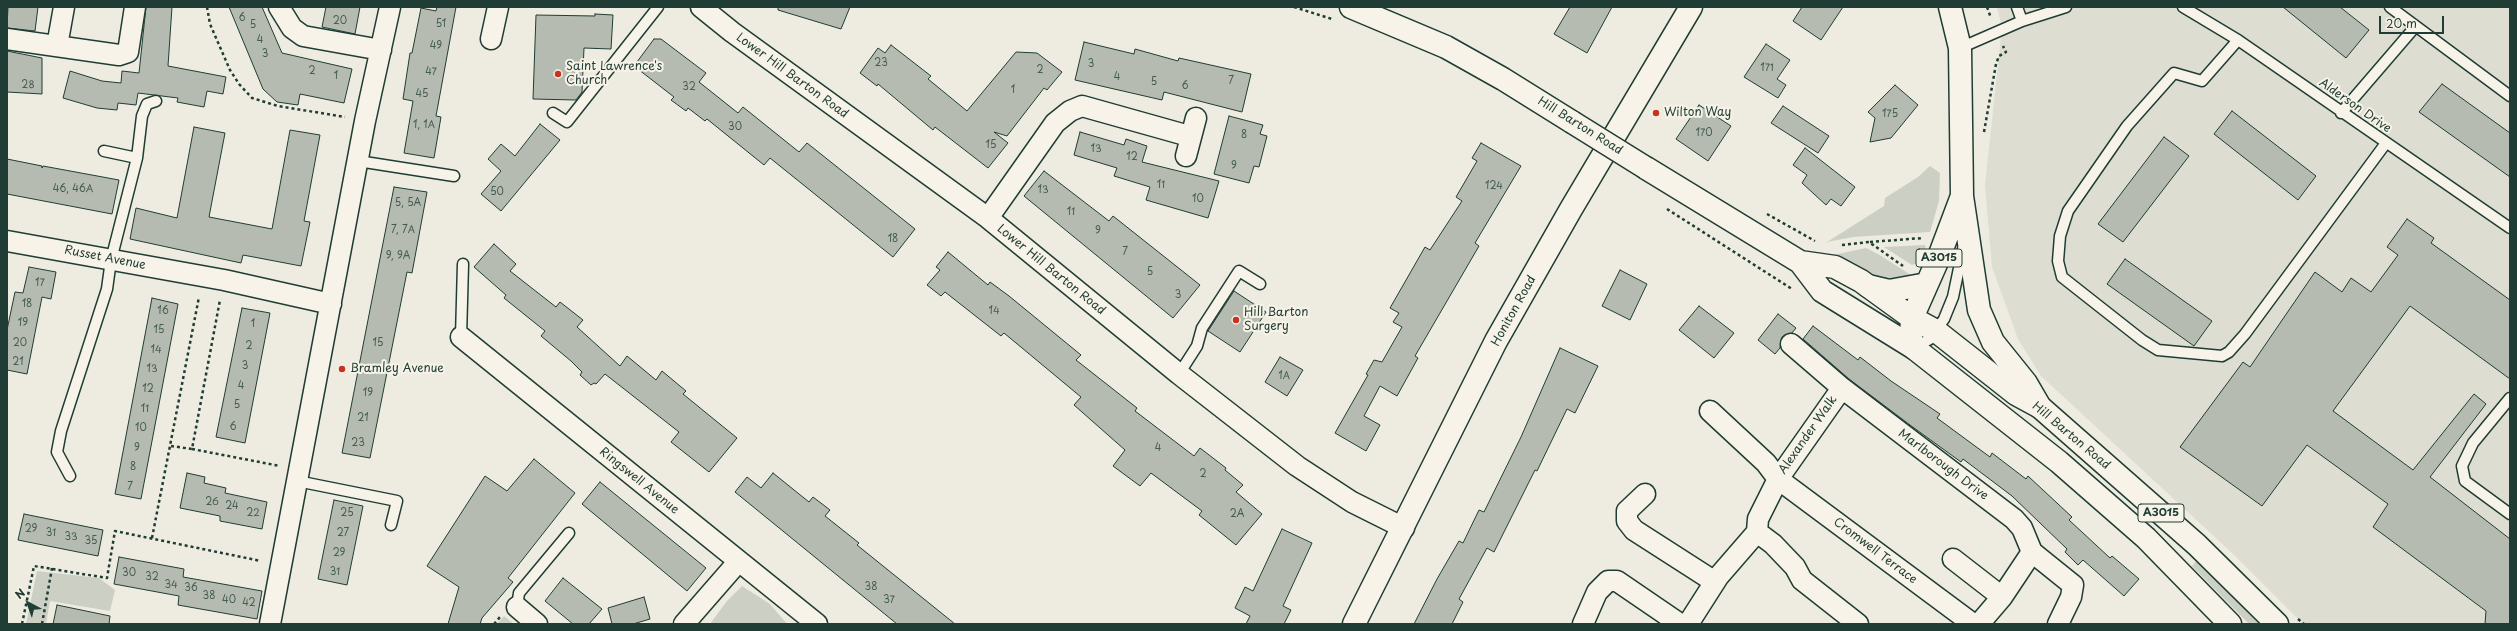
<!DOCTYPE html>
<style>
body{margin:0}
#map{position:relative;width:2517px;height:631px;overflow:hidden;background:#eeece1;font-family:"Playpen Sans",sans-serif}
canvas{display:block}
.frame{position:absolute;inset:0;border:8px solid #1f3d34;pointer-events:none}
.north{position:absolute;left:8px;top:583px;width:40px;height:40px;-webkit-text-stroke:3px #f7f3e8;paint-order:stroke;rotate:319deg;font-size:11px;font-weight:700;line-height:16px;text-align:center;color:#1f3d34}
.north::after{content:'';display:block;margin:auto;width:14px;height:18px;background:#1f3d34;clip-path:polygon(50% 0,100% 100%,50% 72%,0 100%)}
.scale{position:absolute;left:2379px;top:16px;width:65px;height:18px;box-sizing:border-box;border:2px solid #1f3d34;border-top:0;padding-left:5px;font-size:12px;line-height:14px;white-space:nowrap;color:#1f3d34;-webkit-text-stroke:3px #f7f3e8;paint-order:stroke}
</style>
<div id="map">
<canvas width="2517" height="631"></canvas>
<div class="frame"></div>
<div class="north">N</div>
<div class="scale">20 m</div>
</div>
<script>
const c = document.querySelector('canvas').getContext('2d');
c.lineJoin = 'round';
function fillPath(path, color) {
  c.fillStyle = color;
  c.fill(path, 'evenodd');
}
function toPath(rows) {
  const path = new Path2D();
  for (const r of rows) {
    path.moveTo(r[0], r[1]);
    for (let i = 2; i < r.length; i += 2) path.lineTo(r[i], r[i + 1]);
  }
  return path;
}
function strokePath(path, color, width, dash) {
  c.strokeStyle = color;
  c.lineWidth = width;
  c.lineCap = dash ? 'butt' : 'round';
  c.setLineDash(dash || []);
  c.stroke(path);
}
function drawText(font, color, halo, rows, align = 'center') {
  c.font = font + ' "Playpen Sans",sans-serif';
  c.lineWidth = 4;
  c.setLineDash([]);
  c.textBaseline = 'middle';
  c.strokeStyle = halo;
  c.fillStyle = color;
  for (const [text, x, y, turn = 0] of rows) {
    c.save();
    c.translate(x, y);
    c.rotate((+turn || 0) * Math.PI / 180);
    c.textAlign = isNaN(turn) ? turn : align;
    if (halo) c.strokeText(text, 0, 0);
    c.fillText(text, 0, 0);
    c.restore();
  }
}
fillPath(toPath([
 [1997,7,2510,7,2510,624,2303,624,2231,552,2041,376,2018,339,1992,267,1985,185,2002,27]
]), '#ddddd2');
fillPath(toPath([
 [1930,166,1940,173,1939,201,1930,232,1853,237,1827,242,1884,206,1885,198,1918,177],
 [1925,245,1926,249,1917,263,1912,265,1884,247],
 [1866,248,1878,254,1914,277,1889,283,1833,255],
 [2197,560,2260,622,2262,624,2249,624,2192,566],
 [37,571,99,578,115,590,110,611,50,601,46,624,26,624],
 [742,586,770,604,787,624,710,624,727,601],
 [504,616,514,624,497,624]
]), '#cccfc4');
const building = toPath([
 [8,7,38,7,35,31,7,28,8,7],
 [146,7,172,7,168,66,226,77,223,94,207,91,204,107,177,102,178,98,138,93,136,105,118,103,117,110,97,108,63,98,70,71,102,81,121,83,122,71,139,73,146,7],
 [229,7,262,7,282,53,352,69,344,103,300,94,298,105,277,102,263,89,229,7],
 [326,7,360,7,355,34,322,27,326,7],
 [437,7,456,7,436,116,441,117,434,158,404,153,413,101,403,99,410,53,412,53,421,8,436,11,437,7],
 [778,7,850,7,841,29,778,10,778,7],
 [1570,7,1612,7,1587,53,1554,34,1570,7],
 [1802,7,1843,7,1821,40,1793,21,1802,7],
 [2283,7,2340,7,2369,30,2346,58,2283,7],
 [595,14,613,15,611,49,584,48,582,92,576,100,533,99,536,15,595,16,595,14],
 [654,39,661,39,706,73,699,82,738,113,743,107,799,152,807,143,915,229,893,257,770,158,764,165,707,119,705,121,688,108,686,111,671,100,674,97,634,66,654,39],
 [1084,42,1134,54,1135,49,1178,61,1179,58,1251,74,1242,112,1164,92,1162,100,1075,80,1084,42],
 [1766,44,1790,60,1777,79,1786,85,1778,98,1744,77,1766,44],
 [891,45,931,76,928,79,967,111,1016,52,1037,53,1062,72,1047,90,1044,88,1007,136,994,132,1008,143,988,168,935,127,933,130,878,84,877,86,860,73,878,48,885,53,891,45],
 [7,51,42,58,42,94,7,92,7,51],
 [2442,84,2510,133,2510,177,2419,112,2442,84],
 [1895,85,1918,105,1891,138,1870,142,1875,118,1868,112,1895,85],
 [1699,105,1731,126,1708,161,1676,139,1699,105],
 [1783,106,1829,136,1818,153,1771,123,1783,106],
 [2232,111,2316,176,2298,200,2214,134,2232,111],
 [1229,116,1263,125,1260,134,1267,136,1259,167,1254,166,1249,183,1214,174,1229,116],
 [540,124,560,140,501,211,481,194,501,171,488,159,501,144,515,156,540,124],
 [194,127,225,133,209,217,272,229,290,130,320,135,304,221,310,222,301,266,243,255,241,263,130,239,136,208,177,218,194,127],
 [1080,132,1124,145,1126,139,1147,146,1142,162,1219,181,1208,218,1146,200,1150,187,1114,176,1117,168,1074,155,1080,132],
 [2164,137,2189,156,2123,242,2098,224,2164,137],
 [1481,143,1521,166,1475,243,1479,246,1415,356,1418,358,1397,396,1380,386,1364,416,1380,425,1366,451,1335,433,1368,375,1366,374,1374,360,1382,362,1402,327,1393,322,1399,313,1390,308,1425,247,1430,250,1462,201,1456,197,1477,161,1472,158,1481,143],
 [1805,148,1855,187,1841,206,1831,199,1826,205,1802,183,1807,175,1793,165,1805,148],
 [7,159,42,166,42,168,43,166,119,180,112,214,7,194,7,159],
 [1044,171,1109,221,1113,216,1200,285,1173,318,1024,196,1044,171],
 [394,187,427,192,412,273,407,272,370,458,342,453,394,187],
 [2407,219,2434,238,2431,243,2510,300,2510,379,2410,306,2333,411,2413,470,2474,394,2486,404,2430,477,2510,539,2510,624,2485,624,2486,611,2373,527,2388,504,2307,445,2262,506,2180,447,2243,362,2250,367,2315,272,2342,292,2351,278,2371,292,2398,255,2387,247,2407,219],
 [494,244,516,264,510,271,556,307,560,302,583,320,577,327,620,366,627,356,656,380,662,371,686,391,683,394,737,438,709,472,671,442,679,432,605,374,596,384,594,383,591,385,580,375,582,372,571,361,541,336,545,331,504,298,506,295,474,267,494,244],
 [948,252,988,285,990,282,1009,296,1081,355,1076,360,1137,408,1135,411,1194,456,1200,448,1226,468,1225,470,1243,485,1236,492,1262,514,1236,545,1199,515,1202,511,1151,473,1140,486,1113,466,1125,450,1074,405,1081,397,1004,333,1001,336,945,292,941,296,927,285,940,270,936,267,948,252],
 [2125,259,2212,321,2194,346,2107,284,2125,259],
 [29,267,56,272,51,299,42,297,27,374,7,370,7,330,15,292,23,293,29,267],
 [1620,270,1647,284,1630,320,1602,306,1620,270],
 [1234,291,1266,312,1240,352,1208,331,1234,291],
 [152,298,178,304,141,499,115,494,152,298],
 [1699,306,1734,333,1714,358,1679,330,1699,306],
 [242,308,270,313,245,443,216,437,242,308],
 [1778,314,1796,328,1792,333,1782,337,1780,348,1775,354,1758,340,1778,314],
 [1813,326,1858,360,1860,357,1891,381,1940,414,1937,418,1990,457,1992,453,2026,479,2028,476,2072,517,2069,520,2110,558,2112,556,2139,579,2124,596,2083,560,2078,565,2065,552,2067,549,2012,496,1963,459,1961,462,1910,425,1849,379,1803,339,1813,326],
 [1560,348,1598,366,1575,413,1567,409,1537,471,1535,470,1494,552,1487,548,1459,599,1463,602,1452,624,1414,624,1437,579,1459,541,1463,543,1479,510,1484,512,1521,437,1560,348],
 [1280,357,1303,370,1287,396,1265,382,1280,357],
 [534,459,575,493,508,578,513,582,482,618,480,624,448,624,459,587,427,566,485,476,507,491,534,459],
 [187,473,205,477,204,483,226,488,225,493,267,502,262,529,220,521,220,516,180,508,187,473],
 [773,473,809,502,813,497,830,510,825,516,859,543,857,545,955,624,897,624,735,492,747,477,761,488,773,473],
 [600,482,706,568,687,591,582,504,600,482],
 [334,500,363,506,347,585,318,579,334,500],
 [24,514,103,530,98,556,18,540,24,514],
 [1282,529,1312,543,1283,606,1291,610,1284,624,1246,624,1250,616,1235,608,1245,587,1253,591,1282,529],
 [119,557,184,569,183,577,262,591,257,619,178,605,179,596,114,584,119,557],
 [563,578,602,609,589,624,573,624,545,601,563,578],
 [644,597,650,619,633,624,612,624,608,608,644,597],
 [57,605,110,616,109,624,53,624,57,605]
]);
fillPath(building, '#b5bbb0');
strokePath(building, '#1f3d34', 1);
const lane = toPath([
 [2017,7,2022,21],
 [2183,7,2238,40,2510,228],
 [2390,7,2510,96],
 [2238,40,2202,81,2174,73,2127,126,2068,211,2060,236,2058,261,2062,277,2142,340,2158,350,2222,356,2229,352,2245,334,2386,143],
 [1960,48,2022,21,2066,7],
 [553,113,567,122,658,7],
 [2341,113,2415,27],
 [137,158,142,116,147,104,156,101],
 [358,161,454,176],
 [461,337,463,264],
 [1914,348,1930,339,1944,319,1953,297,1963,249],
 [1179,374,1197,346,1202,328,1239,271,1260,284],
 [2510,398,2473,443,2462,466,2465,481,2510,514],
 [70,476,57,452,61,431,107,289,111,260,137,158,104,151],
 [297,481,397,501,391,525],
 [517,607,519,593,569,533]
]);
const street = toPath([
 [279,7,292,28,303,36,381,50],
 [701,7,732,32,988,218,1179,374,1297,466,1352,502,1404,528],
 [7,39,119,55,128,52,135,7],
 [491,39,498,7],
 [57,46,64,7],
 [1186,156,1196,118],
 [988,218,1055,123,1070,111,1082,106,1189,136],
 [7,241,224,280,331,304],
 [461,337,817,624],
 [1791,344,1842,388,2014,519,2022,528,2032,552,2002,597,1979,624],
 [1842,388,1778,479,1973,624],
 [1645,494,1627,511,1627,521,1634,530,1715,582],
 [1757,532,1773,544,1795,567,1802,580,1858,624],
 [2032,552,2073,585,2071,597,2058,624],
 [1953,559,2002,597],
 [517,607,537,624],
 [270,624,365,121,390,7],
 [684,624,738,562],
 [1583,624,1597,592,1608,581,1617,581,1680,624],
 [1688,624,1718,577,1757,532,1758,519,1778,479,1766,463,1710,411]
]);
const secondary = toPath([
 [1351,7,1446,47,1503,79,1572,122],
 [1646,168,1800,262,1822,291,1914,348],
 [1800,262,1835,267,1861,281,1912,318,1936,331,2016,394,2040,407],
 [1354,624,1496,341,1571,209,1691,7]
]);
const primary = toPath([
 [1950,7,1960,48,1962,196,1979,310,1993,342,2026,383,2040,407,2197,545,2277,624],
 [1962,196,1939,257,1912,318,1911,338,1914,348,2059,462,2146,538,2230,624],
 [1868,286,1889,291,1927,284]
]);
strokePath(lane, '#1f3d34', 13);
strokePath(street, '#1f3d34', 23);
strokePath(secondary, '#1f3d34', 25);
strokePath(primary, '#1f3d34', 25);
strokePath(toPath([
 [207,7,210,24,230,70,239,84,252,98,278,106,345,117],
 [1294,7,1332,19],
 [1987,7,1991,18],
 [1984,132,1996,64,1999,56,2006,52,2003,46],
 [1667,209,1792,289],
 [1767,214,1815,241],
 [1870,242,1923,238],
 [1842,245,1869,242,1903,266],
 [171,446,192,449,220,300],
 [192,449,280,466],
 [152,538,199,297],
 [2298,619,2304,624],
 [22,624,34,566,107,578,115,531,261,561],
 [42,624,52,568],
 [494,624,500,617]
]), '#1f3d34', 2.5, [3, 3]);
strokePath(lane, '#f7f3e8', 10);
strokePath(street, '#f7f3e8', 20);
strokePath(secondary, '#f7f3e8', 22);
strokePath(primary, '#f7f3e8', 22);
const secondaryBridge = toPath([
 [1572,122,1646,168]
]);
strokePath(secondaryBridge, '#1f3d34', 25, []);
strokePath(secondaryBridge, '#f7f3e8', 22);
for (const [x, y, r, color] of [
 [558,74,4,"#c8321e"],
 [1656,113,4,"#c8321e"],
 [1236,320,4,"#c8321e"],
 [342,369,4,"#c8321e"]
]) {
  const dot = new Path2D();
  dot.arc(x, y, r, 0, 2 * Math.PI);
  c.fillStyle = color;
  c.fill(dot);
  strokePath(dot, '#f7f3e8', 1.5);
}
drawText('10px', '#445c53', null, [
 ["6",242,18],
 ["20",340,21],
 ["51",441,24],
 ["5",253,25],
 ["4",260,40],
 ["49",436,46],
 ["3",265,54],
 ["23",881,63],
 ["3",1091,64],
 ["171",1767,68],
 ["2",1040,70],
 ["2",312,71],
 ["47",431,72],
 ["1",336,76],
 ["4",1117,77],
 ["7",1231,81],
 ["5",1154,82],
 ["28",28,85],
 ["6",1185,86],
 ["32",689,87],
 ["1",1013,90],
 ["45",422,94],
 ["175",1890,114],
 ["1, 1A",424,125],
 ["30",735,127],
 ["170",1704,133],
 ["8",1244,135],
 ["15",991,145],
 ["13",1096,149],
 ["12",1132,157],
 ["9",1234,166],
 ["11",1161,185],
 ["124",1494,186],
 ["46, 46A",73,189],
 ["13",1043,190],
 ["50",497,192],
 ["10",1198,199],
 ["5, 5A",408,203],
 ["11",1071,212],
 ["7, 7A",403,230],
 ["9",1098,231],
 ["18",893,239],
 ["7",1125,252],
 ["9, 9A",398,256],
 ["5",1150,272],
 ["17",40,283],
 ["3",1178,295],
 ["18",27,304],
 ["16",163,311],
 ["14",994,311],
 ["19",23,323],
 ["1",253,324],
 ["15",159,330],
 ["20",20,343],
 ["15",378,343],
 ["2",249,346],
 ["14",156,350],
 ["21",18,362],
 ["3",245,366],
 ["13",152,369],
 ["1A",1284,376],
 ["4",241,386],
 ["12",148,389],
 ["19",368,393],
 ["5",237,405],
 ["11",145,409],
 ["21",363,418],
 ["6",233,427],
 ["10",141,428],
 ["23",358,443],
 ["9",137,448],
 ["4",1158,448],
 ["8",133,467],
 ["2",1203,474],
 ["7",130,487],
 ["26",212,502],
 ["24",232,506],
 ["22",253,513],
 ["25",347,513],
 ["2A",1237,514],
 ["29",31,529],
 ["31",51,533],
 ["27",343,533],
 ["33",71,537],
 ["35",91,541],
 ["29",339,553],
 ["31",335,572],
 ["30",129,573],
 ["32",152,577],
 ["34",171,585],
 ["38",871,587],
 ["36",191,588],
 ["38",209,596],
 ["40",229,600],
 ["37",889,600],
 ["42",249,603]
]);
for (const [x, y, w] of [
 [1939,258,46],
 [2161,513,46]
]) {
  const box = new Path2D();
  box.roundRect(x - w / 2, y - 9, w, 18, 3);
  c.fillStyle = '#f7f3e8';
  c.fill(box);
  strokePath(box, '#1f3d34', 1);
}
drawText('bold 11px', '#1f3d34', null, [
 ["A3015",1939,258],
 ["A3015",2161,513]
]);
drawText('12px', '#1f3d34', '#f7f3e8', [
 ["Saint Lawrence's",566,67],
 ["Church",566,81],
 ["Wilton Way",1664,113],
 ["Hill Barton",1244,313],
 ["Surgery",1244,327],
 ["Bramley Avenue",350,369]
], 'left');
drawText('12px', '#1f3d34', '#f7f3e8', [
 ["Lower Hill Barton Road",792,76,36],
 ["Alderson Drive",2355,106,35],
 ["Hill Barton Road",1580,126,32],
 ["Russet Avenue",105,258,11],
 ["Lower Hill Barton Road",1051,270,39],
 ["Honiton Road",1514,311,-61],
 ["Alexander Walk",1808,435,-55],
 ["Hill Barton Road",2071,436,40],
 ["Marlborough Drive",1943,465,37],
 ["Ringswell Avenue",639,481,39],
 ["Cromwell Terrace",1875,551,37]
]);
</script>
